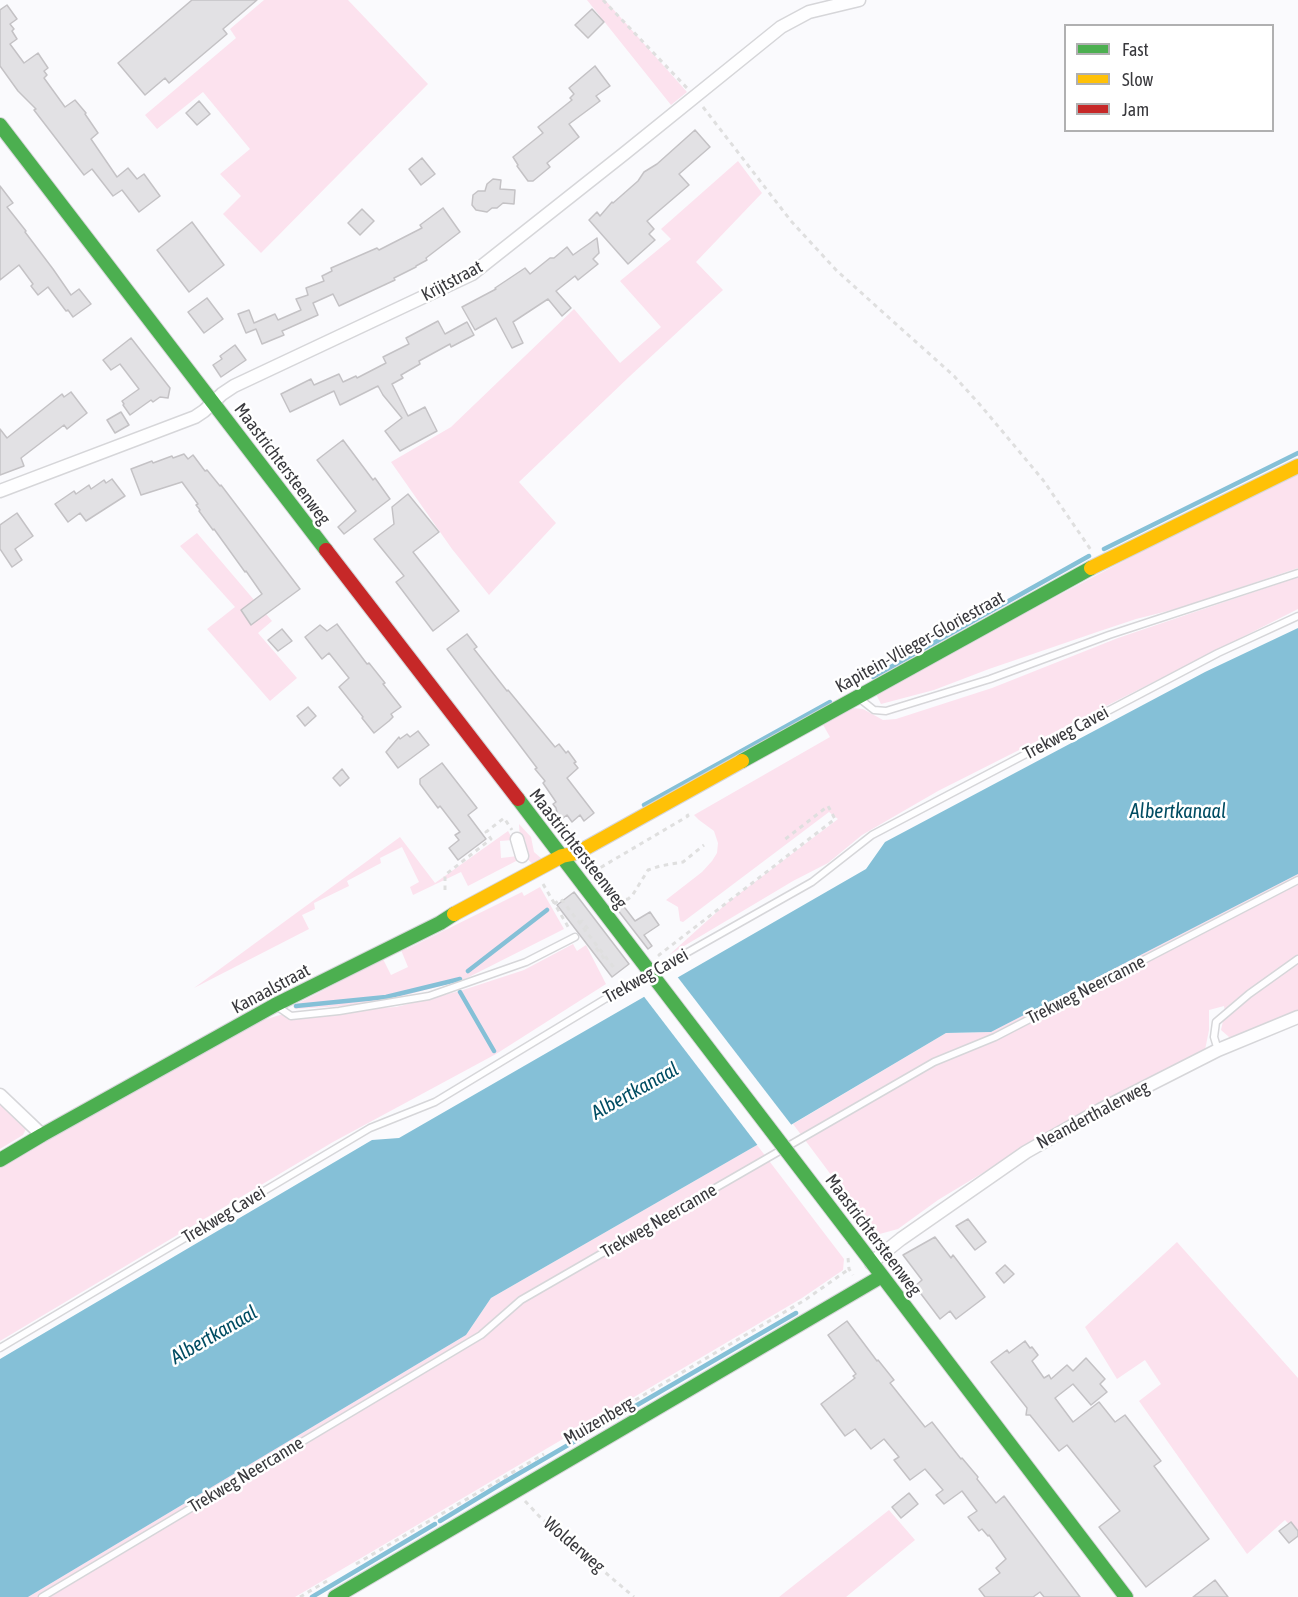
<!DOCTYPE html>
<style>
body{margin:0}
#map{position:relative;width:1298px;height:1597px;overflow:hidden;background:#fafafd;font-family:"Asap Condensed",sans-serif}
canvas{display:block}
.legend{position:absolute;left:1064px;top:24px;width:210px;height:108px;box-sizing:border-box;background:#fff;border:2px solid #b0b0b1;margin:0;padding:8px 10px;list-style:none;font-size:18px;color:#39393d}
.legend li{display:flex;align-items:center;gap:12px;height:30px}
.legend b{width:30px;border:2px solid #b0b0b1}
</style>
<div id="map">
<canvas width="1298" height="1597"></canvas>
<ul class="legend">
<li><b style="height:8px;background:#4caf50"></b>Fast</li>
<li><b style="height:8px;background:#ffc107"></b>Slow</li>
<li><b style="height:8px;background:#c62828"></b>Jam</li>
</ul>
</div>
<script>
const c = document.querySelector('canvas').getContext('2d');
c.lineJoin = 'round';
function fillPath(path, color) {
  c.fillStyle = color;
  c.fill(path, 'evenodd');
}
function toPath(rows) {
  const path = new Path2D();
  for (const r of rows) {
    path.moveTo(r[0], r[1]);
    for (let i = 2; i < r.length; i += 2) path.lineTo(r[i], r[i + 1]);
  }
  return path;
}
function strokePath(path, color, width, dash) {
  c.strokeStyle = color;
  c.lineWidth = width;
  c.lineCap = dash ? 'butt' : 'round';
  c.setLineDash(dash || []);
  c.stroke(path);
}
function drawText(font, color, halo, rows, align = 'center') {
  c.font = font + ' "Asap Condensed",sans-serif';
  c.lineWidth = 5;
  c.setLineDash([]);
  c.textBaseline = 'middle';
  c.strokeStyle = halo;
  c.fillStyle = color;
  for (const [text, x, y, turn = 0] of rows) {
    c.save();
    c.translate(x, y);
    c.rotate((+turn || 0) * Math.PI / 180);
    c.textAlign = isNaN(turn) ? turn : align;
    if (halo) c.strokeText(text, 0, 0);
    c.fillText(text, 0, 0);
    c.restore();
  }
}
fillPath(toPath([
 [264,0,348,0,428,84,261,253,223,214,241,196,220,174,250,149,203,92,157,129,145,115,236,38,230,29],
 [587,0,605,0,687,92,671,105],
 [738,161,762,193,696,262,723,290,630,376,519,482,556,523,489,595,452,549,391,462,451,427,574,309,620,363,661,327,620,281,671,239,661,229],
 [1298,469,1298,568,1180,608,1136,619,1100,631,989,669,934,690,881,704,875,692],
 [197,533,272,621,258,633,297,678,270,701,207,629,235,607,180,546],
 [1298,577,1298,609,938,791,862,835,828,863,793,881,669,955,727,903,838,819,829,812,683,922,680,921,678,907,666,900,702,872,712,861,717,853,718,843,714,831,699,820,694,815,830,737,822,723,853,708,863,709,883,720,896,719,992,688,1118,638],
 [519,824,531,837,534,852,542,859,537,868,524,856,527,855,525,839,520,839],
 [508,831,513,840,500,841,501,858,518,856,520,859,468,886,461,872,413,895,410,887,419,882,402,847,380,858,381,863,347,881,349,886,314,903,315,909,302,915,309,929,194,988,400,837,435,883],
 [1298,874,1298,1010,1236,1038,1229,1037,1221,1030,1223,1021,1228,1014,1225,1012,1224,1006,1209,1010,1209,1030,1205,1050,1188,1062,1092,1107,938,1200,898,1229,876,1235,793,1124,946,1033,991,1032],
 [540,887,564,929,461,981,387,1000,343,1006,295,1009,293,1006,383,959,391,975,408,967,401,950,407,949,522,892,524,896],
 [573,944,577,951,586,945,606,984,496,1054,333,1142,0,1341,0,1165,260,1021,280,1015,298,1013,396,1007,460,991,524,970],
 [0,1098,27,1127,23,1135,0,1149],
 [757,1145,844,1259,843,1270,802,1298,295,1597,28,1597,466,1335,491,1298],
 [1177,1242,1298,1378,1298,1534,1285,1520,1247,1554,1139,1401,1161,1384,1145,1360,1117,1379,1085,1327],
 [889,1510,915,1540,846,1597,779,1597]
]), '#fce2ee');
fillPath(toPath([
 [1298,628,1298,874,991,1032,946,1033,757,1145,491,1298,466,1335,28,1597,0,1597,0,1359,372,1140,399,1138,866,869,885,842,1205,672]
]), '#85c0d7');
fillPath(toPath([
 [676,975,793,1127,759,1147,642,994]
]), '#fafafd');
strokePath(toPath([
 [1104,549,1298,453],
 [873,677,1089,556],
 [644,805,830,702],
 [468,971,547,910],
 [460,992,494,1051],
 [296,1006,386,997,460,979],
 [440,1521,506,1481,796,1313],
 [312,1597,435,1524]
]), '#85c0d7', 4.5);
const building = toPath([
 [192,0,257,0,223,29,227,34,169,83,165,78,145,95,118,63,192,0],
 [7,5,17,19,10,24,14,29,12,31,17,39,10,44,24,63,38,53,48,68,44,71,47,75,44,78,65,107,75,100,86,113,85,114,98,133,91,139,117,177,128,168,137,179,144,174,160,196,139,212,122,190,113,196,92,169,84,175,34,110,36,109,18,91,0,66,0,10,7,5],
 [592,9,604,22,588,38,575,25,592,9],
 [595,66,610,86,596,96,600,101,569,124,579,137,547,163,550,167,533,181,528,181,517,166,518,165,513,157,543,133,538,127,572,100,570,98,574,94,569,88,595,66],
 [199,101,210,114,197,125,186,113,199,101],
 [695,130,710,147,679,174,689,185,647,221,654,229,649,234,655,240,628,264,589,220,597,212,600,216,612,202,613,203,638,181,644,172,657,164,695,130],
 [422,158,435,174,421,185,409,169,422,158],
 [493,179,501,180,500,189,515,190,514,204,503,203,497,208,492,208,487,212,476,210,472,205,473,195,478,191,485,191,487,184,493,179],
 [0,186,13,203,7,207,26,231,25,232,53,269,71,295,79,289,91,304,73,317,68,310,66,311,48,287,38,295,31,286,33,284,19,265,0,280,0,186],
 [443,208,460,232,426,258,427,260,416,266,416,267,394,278,395,280,339,306,333,294,313,303,318,315,282,331,284,335,262,344,256,329,246,333,238,314,249,310,254,323,275,314,278,320,301,310,296,299,308,295,306,288,324,281,322,276,332,271,331,268,377,248,379,250,422,228,420,225,443,208],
 [362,209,374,221,360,235,348,223,362,209],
 [192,222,224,265,189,292,157,250,192,222],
 [597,238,599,253,593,259,598,264,578,280,575,276,556,291,571,308,562,316,548,299,513,322,523,343,512,348,496,318,475,330,462,307,496,289,495,288,525,268,530,274,550,258,554,258,567,247,573,255,597,238],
 [207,298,223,319,204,333,188,312,207,298],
 [438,321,445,334,467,322,474,335,451,347,450,344,419,361,420,364,401,375,403,378,392,384,408,416,425,407,437,431,400,451,385,431,402,418,383,395,378,386,340,405,334,391,290,412,281,394,311,379,314,385,339,374,343,382,356,376,357,378,386,363,383,357,409,344,406,338,438,321],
 [131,338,170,388,168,398,160,397,153,402,151,400,130,415,123,405,124,404,122,401,139,389,120,364,111,370,103,360,131,338],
 [235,345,246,360,221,377,213,365,222,359,220,356,235,345],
 [71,392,87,413,67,429,64,425,21,458,24,466,0,475,0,429,7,438,62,394,64,397,71,392],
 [121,412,129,425,115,433,107,420,121,412],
 [343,440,373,480,375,478,390,499,344,534,338,527,356,511,317,460,343,440],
 [184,454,188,459,193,455,205,471,207,470,220,486,221,485,300,589,251,625,241,610,262,594,246,571,245,572,214,529,213,530,199,511,200,510,196,505,198,504,182,482,141,495,131,469,152,461,153,463,172,456,173,458,184,454],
 [112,479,125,496,86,521,80,513,68,522,55,504,74,491,76,494,89,485,91,489,104,480,106,483,112,479],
 [408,494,439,532,413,552,459,611,433,631,396,582,404,576,374,539,394,524,392,507,408,494],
 [17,513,33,536,15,549,22,560,12,567,0,549,0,525,17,513],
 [337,624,367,664,369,663,385,683,383,684,401,707,391,714,393,717,389,721,374,733,362,718,363,717,339,687,349,678,329,653,322,659,305,637,320,625,327,631,337,624],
 [282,629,292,641,278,651,268,640,282,629],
 [467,634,477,647,474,649,507,691,508,690,555,747,559,744,566,753,568,751,576,762,574,763,578,768,567,778,594,813,584,821,580,815,572,822,567,815,559,821,556,808,553,804,556,802,543,783,545,781,535,769,537,768,447,649,467,634],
 [308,707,316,716,305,726,297,716,308,707],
 [418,731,429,745,398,768,386,752,399,737,400,739,407,734,410,737,418,731],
 [442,763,477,808,468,815,486,839,458,860,449,848,459,840,455,835,460,832,440,806,438,808,420,784,420,779,442,763],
 [342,769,349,778,340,786,333,778,342,769],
 [598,873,635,921,650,912,659,925,644,935,652,946,648,949,593,878,598,873],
 [574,892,629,964,612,977,557,905,574,892],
 [968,1219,986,1242,975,1250,956,1226,968,1219],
 [935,1237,951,1258,953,1255,985,1297,956,1319,950,1311,940,1319,915,1286,922,1280,903,1255,935,1237],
 [1005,1265,1014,1274,1004,1283,996,1273,1005,1265],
 [847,1321,877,1361,878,1360,894,1380,890,1383,925,1427,932,1422,961,1459,962,1458,978,1477,977,1479,996,1503,1004,1496,1080,1597,1044,1597,1040,1592,1033,1597,985,1597,979,1589,1000,1573,996,1568,1006,1559,989,1535,988,1536,982,1529,979,1531,968,1517,977,1511,962,1491,944,1504,936,1495,943,1490,925,1469,910,1480,894,1460,899,1457,884,1439,871,1449,855,1429,845,1436,821,1404,855,1378,853,1376,856,1374,828,1335,847,1321],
 [1025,1341,1030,1348,1032,1347,1038,1355,1032,1361,1044,1378,1049,1375,1051,1379,1067,1365,1073,1371,1086,1358,1105,1379,1100,1384,1107,1392,1091,1405,1073,1384,1055,1398,1073,1422,1099,1402,1115,1422,1125,1415,1161,1461,1154,1466,1209,1539,1146,1587,1099,1527,1120,1511,1067,1445,1059,1451,1030,1415,1026,1415,1027,1408,991,1362,1007,1350,1009,1353,1025,1341],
 [909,1493,918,1504,901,1518,892,1507,909,1493],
 [1291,1522,1298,1531,1298,1536,1289,1543,1279,1531,1291,1522],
 [1215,1580,1228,1597,1193,1597,1215,1580]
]);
fillPath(building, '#e2e1e4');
strokePath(building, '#c4c2c5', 1.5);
const lane = toPath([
 [860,699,874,710,886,711,990,679,1109,635,1298,573],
 [278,1007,291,1016,339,1011,429,996,526,962,575,937],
 [1218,1050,1214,1037,1216,1022,1249,994,1298,959],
 [0,1348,370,1128,435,1102,605,999,812,882,872,835,1218,653,1298,616],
 [42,1597,481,1335,521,1300,934,1062,995,1037,1298,880]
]);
const street = toPath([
 [0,491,195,417,204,411,222,394,234,386,472,274,625,153,781,27,809,12,859,0],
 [517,839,522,856],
 [0,1095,42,1135],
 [871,1263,901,1239,1026,1152,1100,1110,1218,1050,1298,1017]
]);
const fast = toPath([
 [0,125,326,550],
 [742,761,1091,568],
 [518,799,585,887],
 [0,1160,42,1135,275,1005,440,923,454,914],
 [854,1239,1126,1597],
 [335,1597,882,1276]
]);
const slow = toPath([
 [1091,568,1298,466],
 [454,914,562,856,577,853,742,761]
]);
const jam = toPath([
 [326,550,518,799]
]);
strokePath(lane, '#d6d6d9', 9);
strokePath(street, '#d6d6d9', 15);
strokePath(fast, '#d6d6d9', 16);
strokePath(slow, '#d6d6d9', 16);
strokePath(jam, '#d6d6d9', 16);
strokePath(toPath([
 [603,0,687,88],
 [703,107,791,221,837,271,954,376,982,407,1043,480,1091,550],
 [593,872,688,816,685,810],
 [543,884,570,930],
 [445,890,445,875,491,839,486,832,504,818,512,830],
 [617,900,628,899,632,896,648,870,660,866,683,862,704,845],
 [554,904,561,899,615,969],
 [579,923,582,921,588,929],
 [596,948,607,962],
 [660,956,659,955,835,819,828,806,784,840],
 [848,1258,849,1269,853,1275],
 [581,1432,805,1300,849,1269],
 [525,1501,539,1516,634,1597],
 [356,1564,544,1454],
 [300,1597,327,1581]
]), '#dfdfdf', 3, [4.5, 4.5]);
strokePath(lane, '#fefeff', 6);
strokePath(street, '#fefeff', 12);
strokePath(fast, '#4caf50', 14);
strokePath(slow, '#ffc107', 14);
strokePath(jam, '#c62828', 14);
const fastBridge = toPath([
 [585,887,854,1239]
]);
strokePath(fastBridge, '#d6d6d9', 16, []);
strokePath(fastBridge, '#4caf50', 14);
drawText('18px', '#39393d', '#fff', [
 ["Krijtstraat",452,281,-28],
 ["Maastrichtersteenweg",282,464,53],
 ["Kapitein-Vlieger-Gloriestraat",920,642,-29],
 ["Trekweg Cavei",1066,733,-28],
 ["Maastrichtersteenweg",578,849,52],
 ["Trekweg Cavei",646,976,-29],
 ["Kanaalstraat",271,989,-28],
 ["Trekweg Neercanne",1086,990,-27],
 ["Neanderthalerweg",1093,1115,-28],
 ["Trekweg Cavei",224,1215,-31],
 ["Trekweg Neercanne",659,1221,-30],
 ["Maastrichtersteenweg",873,1235,53],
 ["Muizenberg",599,1421,-30],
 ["Trekweg Neercanne",246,1475,-31],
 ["Wolderweg",574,1545,41]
]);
drawText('italic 20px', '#004c62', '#fff', [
 ["Albertkanaal",1178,812],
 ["Albertkanaal",635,1091,-29],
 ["Albertkanaal",214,1335,-30]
]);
</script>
